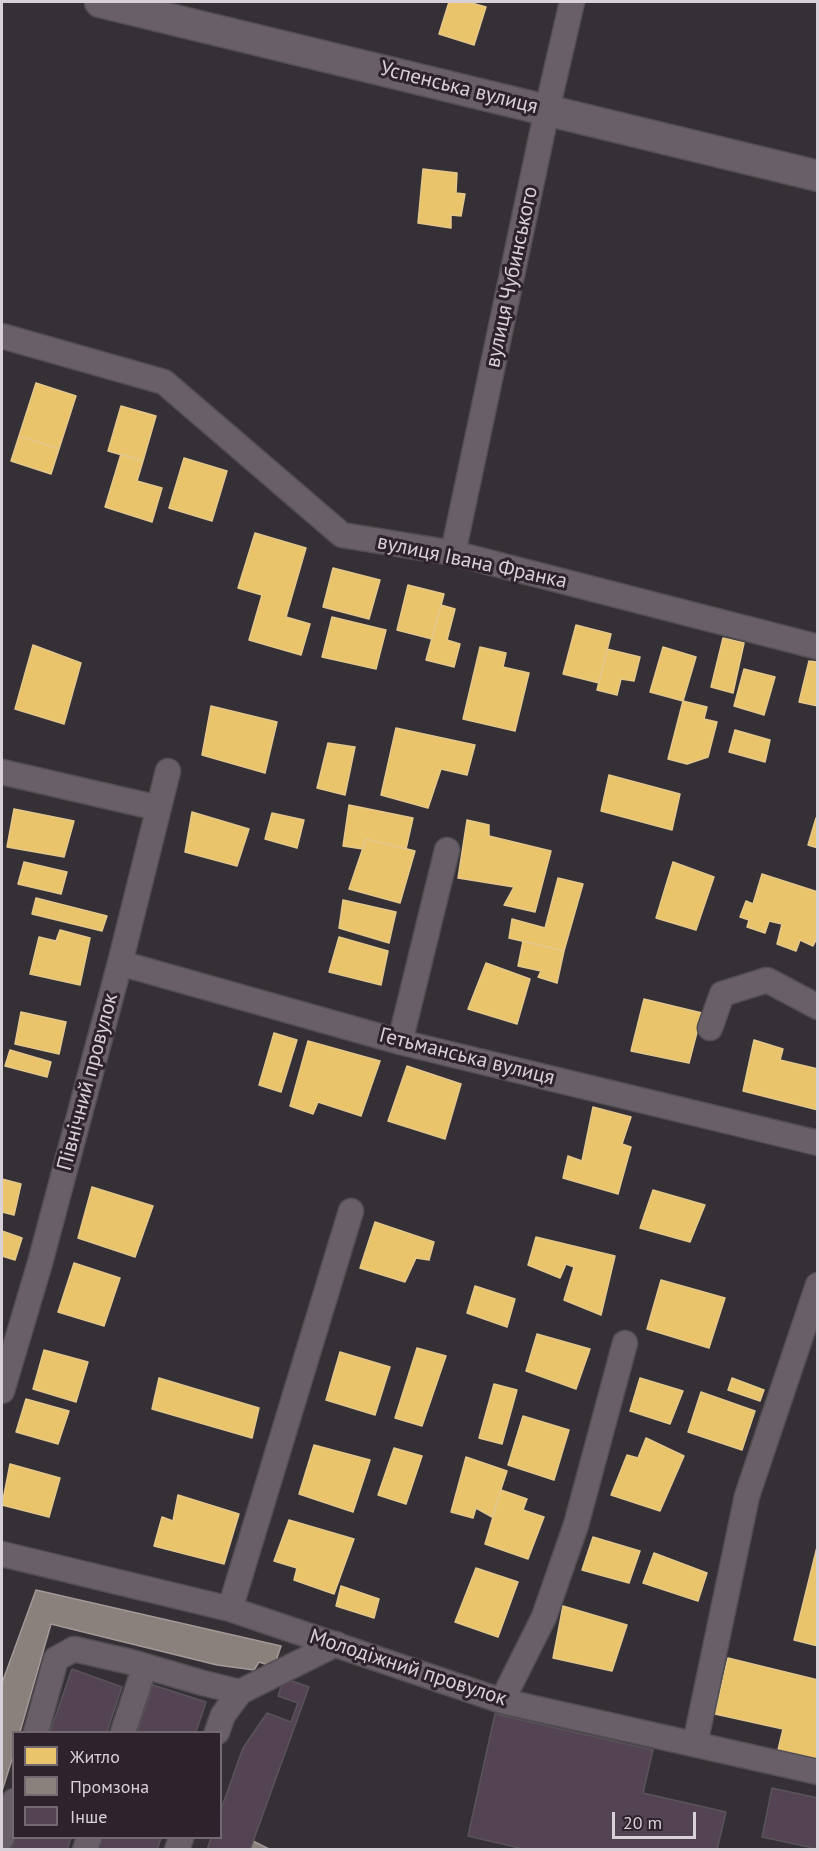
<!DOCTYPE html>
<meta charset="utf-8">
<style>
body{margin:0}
#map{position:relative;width:819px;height:1851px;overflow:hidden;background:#353035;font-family:"PT Sans",sans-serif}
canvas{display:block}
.frame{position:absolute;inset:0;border:3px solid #d9d1d8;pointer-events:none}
.legend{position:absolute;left:12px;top:1731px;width:210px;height:108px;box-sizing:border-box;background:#2e232d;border:2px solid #726971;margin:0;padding:8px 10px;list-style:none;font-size:18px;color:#d9d1d8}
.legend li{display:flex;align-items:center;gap:12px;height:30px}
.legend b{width:30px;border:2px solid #726971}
.scale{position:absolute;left:612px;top:1812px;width:84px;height:27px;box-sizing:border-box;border:3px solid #d9d1d8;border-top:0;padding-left:8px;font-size:18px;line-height:21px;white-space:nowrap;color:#d9d1d8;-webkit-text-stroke:4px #2e232d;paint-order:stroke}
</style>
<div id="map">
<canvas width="819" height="1851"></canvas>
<div class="frame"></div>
<ul class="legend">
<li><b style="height:16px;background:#e9c46a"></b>Житло</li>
<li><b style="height:16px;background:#8a817c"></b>Промзона</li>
<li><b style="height:16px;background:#544453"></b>Інше</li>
</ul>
<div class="scale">20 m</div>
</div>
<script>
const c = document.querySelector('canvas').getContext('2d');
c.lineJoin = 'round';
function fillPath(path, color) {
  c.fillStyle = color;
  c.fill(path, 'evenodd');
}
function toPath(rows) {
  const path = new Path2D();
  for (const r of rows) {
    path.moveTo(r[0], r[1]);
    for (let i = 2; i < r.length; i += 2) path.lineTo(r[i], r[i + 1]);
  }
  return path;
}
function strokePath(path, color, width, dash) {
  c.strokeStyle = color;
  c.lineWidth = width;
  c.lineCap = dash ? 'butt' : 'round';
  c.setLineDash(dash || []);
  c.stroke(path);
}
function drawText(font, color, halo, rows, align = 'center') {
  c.font = font + ' "PT Sans",sans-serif';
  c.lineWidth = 6;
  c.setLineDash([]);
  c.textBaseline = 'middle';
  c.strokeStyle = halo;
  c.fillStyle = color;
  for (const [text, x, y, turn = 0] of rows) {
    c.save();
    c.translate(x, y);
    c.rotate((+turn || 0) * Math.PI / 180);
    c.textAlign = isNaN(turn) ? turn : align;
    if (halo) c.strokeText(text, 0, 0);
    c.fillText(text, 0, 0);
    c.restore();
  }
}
const homes = toPath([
 [449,2,468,2,486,7,474,45,439,34,449,2],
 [423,169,457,173,456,193,465,194,461,216,451,215,451,228,418,223,423,169],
 [36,383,76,396,59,449,19,436,36,383],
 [121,406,156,416,143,461,108,451,121,406],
 [19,436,59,449,51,474,11,461,19,436],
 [121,454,143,461,137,481,162,488,152,522,105,507,121,454],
 [184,458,227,471,212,521,169,508,184,458],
 [255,533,306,548,286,617,310,624,301,655,249,640,262,595,238,588,255,533],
 [333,568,380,580,369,619,323,607,333,568],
 [408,585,444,594,432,639,397,630,408,585],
 [441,605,455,609,447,640,460,644,454,667,426,660,441,605],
 [332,617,386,630,376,669,322,657,332,617],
 [576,625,611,634,599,683,563,674,576,625],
 [723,638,744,643,733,693,711,687,723,638],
 [33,645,81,663,64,724,15,709,33,645],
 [480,647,506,653,503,667,529,673,515,731,463,719,480,647],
 [663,647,696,657,683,701,650,692,663,647],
 [607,649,640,657,634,681,621,679,617,695,597,690,607,649],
 [809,661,818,662,818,706,799,702,809,661],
 [744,669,775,677,764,715,734,706,744,669],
 [683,701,707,707,704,719,717,722,708,757,687,764,668,759,683,701],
 [211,706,277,722,265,773,202,755,211,706],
 [396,728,475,745,467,775,441,769,428,808,381,795,396,728],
 [735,730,770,740,765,762,729,752,735,730],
 [328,743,355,747,345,795,317,788,328,743],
 [609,775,680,794,672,830,601,811,609,775],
 [349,805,413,818,406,849,366,839,363,849,343,846,349,805],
 [14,809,74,821,64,857,7,847,14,809],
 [192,812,249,829,237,866,185,852,192,812],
 [272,813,304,820,297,848,265,839,272,813],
 [816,818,818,818,818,848,808,845,816,818],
 [467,820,489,825,489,836,551,851,535,912,504,905,514,887,458,878,467,820],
 [366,839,415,851,400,903,349,889,366,839],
 [24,862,67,872,61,894,18,884,24,862],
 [673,862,714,877,696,930,656,918,673,862],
 [762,874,818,892,818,936,813,946,800,940,796,951,777,944,782,924,769,921,765,933,747,927,749,920,740,917,746,901,753,904,762,874],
 [558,878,583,884,564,951,509,938,512,919,545,928,558,878],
 [36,898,107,916,102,931,32,914,36,898],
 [343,900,396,912,389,943,339,928,343,900],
 [60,930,90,938,80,985,30,974,39,937,56,941,60,930],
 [339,937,388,951,381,985,329,972,339,937],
 [523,941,564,951,557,983,538,977,541,971,518,966,523,941],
 [486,963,530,979,517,1024,468,1009,486,963],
 [644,999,702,1013,689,1063,631,1051,644,999],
 [21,1012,66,1022,59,1054,15,1044,21,1012],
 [274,1033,297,1040,281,1092,259,1085,274,1033],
 [754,1040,783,1049,780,1060,818,1069,818,1110,743,1091,754,1040],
 [308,1041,380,1061,361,1116,318,1102,313,1114,290,1106,308,1041],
 [10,1050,51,1062,47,1077,5,1066,10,1050],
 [407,1066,461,1084,445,1139,388,1121,407,1066],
 [593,1107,631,1117,622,1144,631,1147,618,1194,563,1178,568,1156,582,1161,593,1107],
 [2,1179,21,1184,14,1215,2,1212,2,1179],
 [92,1187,153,1206,135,1257,78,1238,92,1187],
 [653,1190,705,1205,690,1242,640,1228,653,1190],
 [375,1222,434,1242,429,1260,416,1258,405,1282,360,1268,375,1222],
 [2,1231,22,1238,15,1260,2,1256,2,1231],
 [536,1237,615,1256,601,1315,564,1300,574,1267,566,1264,560,1278,528,1265,536,1237],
 [74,1263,120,1278,104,1326,58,1312,74,1263],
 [661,1280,725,1298,709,1348,647,1329,661,1280],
 [475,1286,515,1299,507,1327,467,1313,475,1286],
 [537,1334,590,1349,576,1389,526,1371,537,1334],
 [417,1348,446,1356,422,1426,395,1418,417,1348],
 [44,1350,88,1362,76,1402,33,1389,44,1350],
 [340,1352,390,1367,375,1415,326,1400,340,1352],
 [159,1378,259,1408,252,1438,152,1409,159,1378],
 [640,1378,683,1391,670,1424,630,1411,640,1378],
 [732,1378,764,1390,760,1401,728,1390,732,1378],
 [494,1384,517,1390,502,1444,479,1438,494,1384],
 [701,1392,755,1411,742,1450,688,1432,701,1392],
 [26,1399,69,1411,58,1444,16,1432,26,1399],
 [523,1416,569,1430,554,1480,508,1465,523,1416],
 [646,1438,684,1456,660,1511,611,1495,627,1455,638,1458,646,1438],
 [314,1445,370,1460,353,1512,299,1494,314,1445],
 [394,1448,422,1456,406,1504,378,1495,394,1448],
 [466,1457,507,1471,492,1517,476,1508,473,1518,451,1512,466,1457],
 [10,1464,60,1478,49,1517,2,1505,10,1464],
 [501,1490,527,1499,523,1510,544,1517,528,1559,485,1544,501,1490],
 [178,1495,239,1514,224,1564,154,1546,162,1517,173,1521,178,1495],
 [289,1520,354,1539,334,1594,294,1580,297,1568,274,1561,289,1520],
 [593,1537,640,1551,629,1583,582,1570,593,1537],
 [818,1543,818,1646,794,1640,818,1543],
 [654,1553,707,1573,698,1601,643,1583,654,1553],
 [476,1568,518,1582,498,1637,455,1622,476,1568],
 [341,1586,379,1599,374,1618,336,1606,341,1586],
 [563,1606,627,1625,612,1671,553,1658,563,1606],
 [728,1658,818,1680,818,1759,778,1750,783,1729,715,1714,728,1658]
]);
fillPath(homes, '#e9c46a');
strokePath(homes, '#e4c88b', 1.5);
const industry = toPath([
 [36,1590,281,1646,274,1667,259,1662,254,1670,217,1665,51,1624,20,1732,14,1732,14,1753,2,1791,2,1683,36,1590],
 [253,1841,271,1850,250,1850,253,1841]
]);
fillPath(industry, '#8a817c');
strokePath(industry, '#a29998', 1.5);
const building = toPath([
 [72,1669,122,1687,107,1732,50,1732,72,1669],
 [284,1678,309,1687,250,1850,207,1850,211,1838,220,1838,220,1812,243,1748,267,1713,291,1722,298,1703,278,1696,284,1678],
 [153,1685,206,1702,196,1732,137,1732,153,1685],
 [495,1714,653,1750,643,1793,726,1812,717,1850,528,1850,468,1836,495,1714],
 [772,1788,818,1798,818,1849,762,1837,772,1788],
 [15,1838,71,1838,67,1850,11,1850,15,1838],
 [102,1838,161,1838,157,1850,98,1850,102,1838]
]);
fillPath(building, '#544453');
strokePath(building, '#595459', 1.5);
const minor = toPath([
 [2,336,164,382,342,535,453,553,818,647],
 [453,553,547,110,572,2],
 [2,772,158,808],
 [120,963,400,1042,818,1143],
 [710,1028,722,994,767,980,818,1007],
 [400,1042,447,850],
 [2,1391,40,1263,120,963,168,771],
 [2,1554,230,1609,502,1701,818,1772],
 [230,1609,351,1211],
 [502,1701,544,1617,576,1525,625,1343],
 [36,1732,56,1659,74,1649,131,1662,203,1683,240,1692,336,1644],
 [123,1732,145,1666],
 [217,1732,223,1715,240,1692],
 [695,1744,747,1496,818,1285],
 [2,1838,14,1801],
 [85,1850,89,1838],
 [177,1850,181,1838]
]);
const tertiary = toPath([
 [100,2,818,176]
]);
strokePath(minor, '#524e52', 27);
strokePath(tertiary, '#524e52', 33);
strokePath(minor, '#685f68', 24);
strokePath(tertiary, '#685f68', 30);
drawText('21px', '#d9d1d8', '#2e232d', [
 ["Успенська вулиця",459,88,14],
 ["вулиця Чубинського",512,277,-78],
 ["вулиця Івана Франка",472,562,12],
 ["Гетьманська вулиця",467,1057,14],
 ["Північний провулок",88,1082,-75],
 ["Молодіжний провулок",408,1668,18]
]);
</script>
